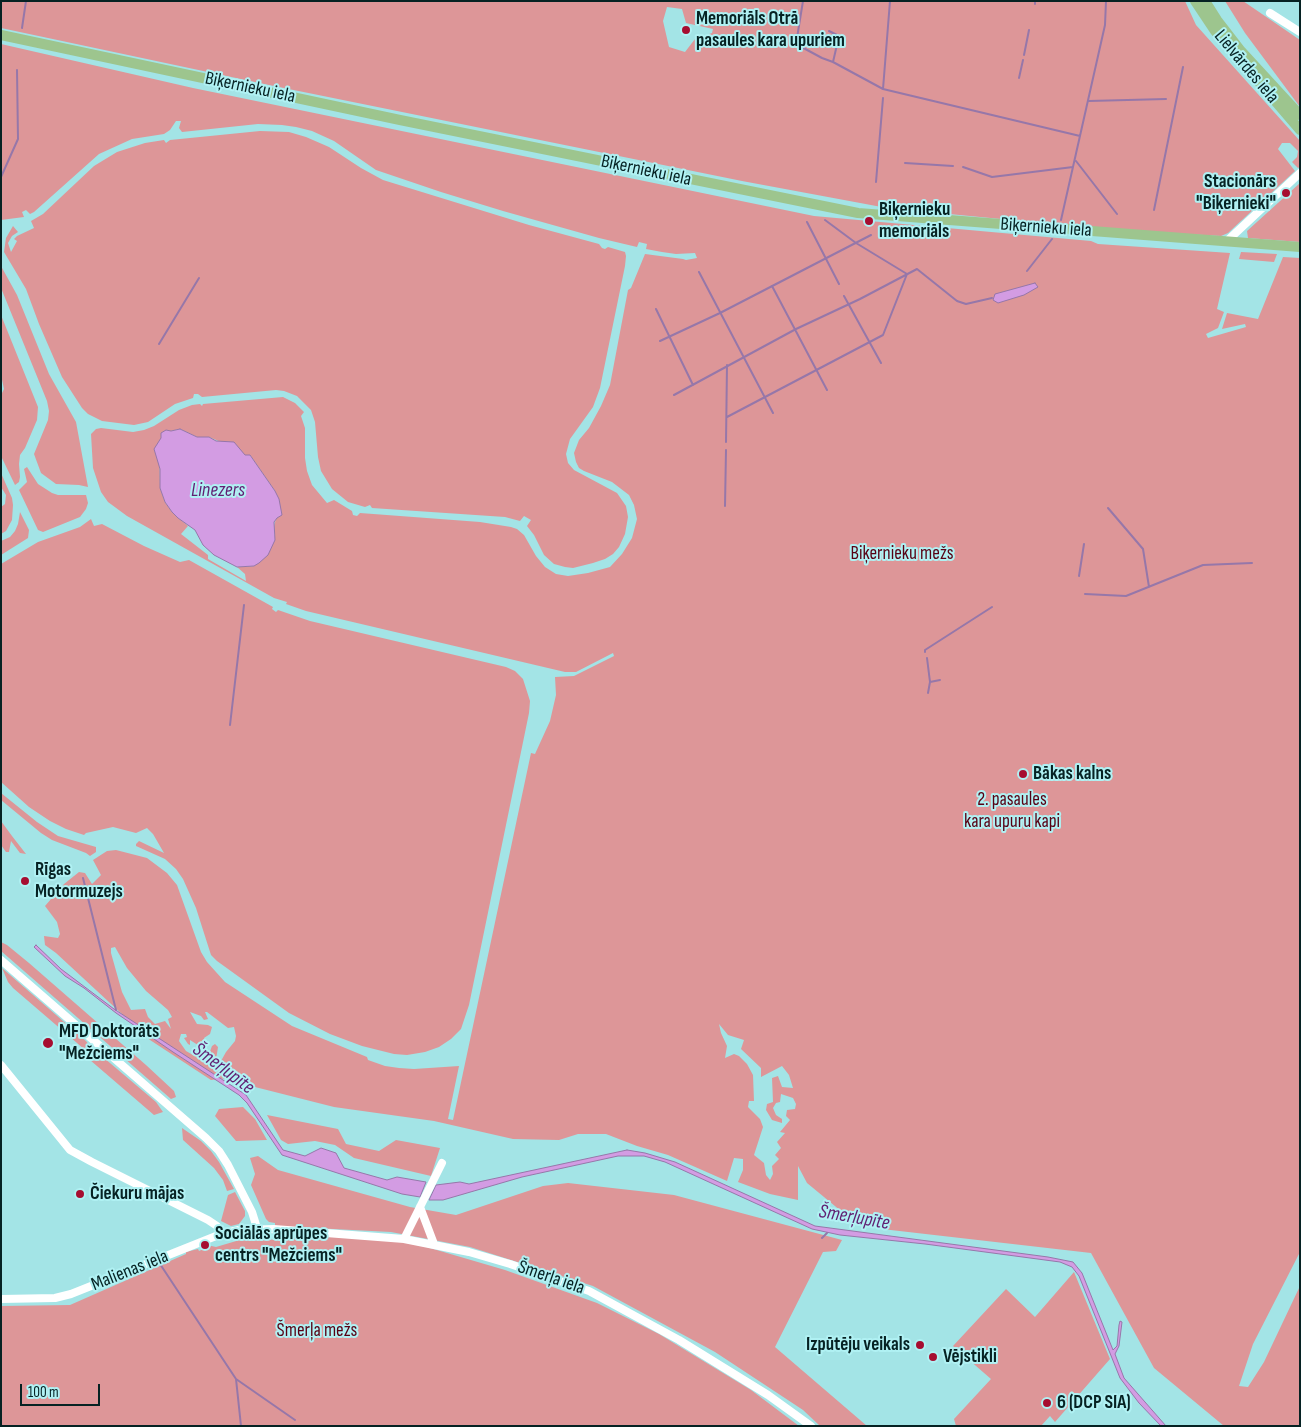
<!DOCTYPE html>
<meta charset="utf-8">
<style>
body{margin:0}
#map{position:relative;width:1301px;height:1427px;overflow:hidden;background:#a3e4e6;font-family:"Sofia Sans Condensed",sans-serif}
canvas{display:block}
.frame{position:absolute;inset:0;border:2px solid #062223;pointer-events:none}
.scale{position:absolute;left:20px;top:1384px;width:80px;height:22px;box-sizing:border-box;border:2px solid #062223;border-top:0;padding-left:6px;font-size:15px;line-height:18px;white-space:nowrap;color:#062223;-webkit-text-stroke:4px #b0f1f3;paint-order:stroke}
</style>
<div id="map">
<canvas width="1301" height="1427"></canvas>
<div class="frame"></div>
<div class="scale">100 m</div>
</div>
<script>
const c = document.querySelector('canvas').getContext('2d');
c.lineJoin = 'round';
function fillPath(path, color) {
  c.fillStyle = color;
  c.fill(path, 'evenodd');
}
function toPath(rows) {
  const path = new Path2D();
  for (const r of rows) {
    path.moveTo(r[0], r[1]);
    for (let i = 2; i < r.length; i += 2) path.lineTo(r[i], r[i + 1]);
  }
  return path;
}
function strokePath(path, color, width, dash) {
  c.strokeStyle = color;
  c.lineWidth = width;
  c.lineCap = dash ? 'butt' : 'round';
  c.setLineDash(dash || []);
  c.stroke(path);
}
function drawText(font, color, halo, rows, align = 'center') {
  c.font = font + ' "Sofia Sans Condensed",sans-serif';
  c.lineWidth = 4;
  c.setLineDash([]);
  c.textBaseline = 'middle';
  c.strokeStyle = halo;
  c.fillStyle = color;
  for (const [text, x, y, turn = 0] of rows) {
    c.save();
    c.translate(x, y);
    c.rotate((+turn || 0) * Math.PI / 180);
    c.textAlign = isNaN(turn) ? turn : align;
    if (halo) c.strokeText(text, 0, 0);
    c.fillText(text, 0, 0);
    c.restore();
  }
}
fillPath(toPath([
 [1,1,1185,1,1196,25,1300,141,1300,167,1298,168,1292,162,1297,157,1298,151,1290,143,1282,143,1278,149,1295,171,1228,233,1221,236,1115,230,887,208,742,181,269,85,1,28],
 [667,7,682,9,686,23,713,29,712,33,695,39,685,52,669,47,663,21],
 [1225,1,1243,1,1300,40,1300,107,1245,33],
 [1,44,193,88,814,216,1091,241,1098,244,1230,253,1217,309,1224,312,1218,328,1206,334,1208,338,1246,327,1245,324,1222,329,1227,313,1258,319,1283,257,1300,258,1300,1252,1253,1344,1239,1386,1248,1387,1264,1362,1300,1286,1300,1426,1224,1426,1154,1368,1091,1253,882,1229,841,1211,807,1183,798,1166,798,1200,770,1194,738,1182,743,1170,743,1159,734,1158,727,1181,668,1155,637,1146,606,1134,578,1134,559,1140,513,1139,434,1121,334,1107,255,1087,237,1077,211,1080,150,1040,56,953,45,945,44,936,58,938,60,934,57,922,45,906,64,884,79,872,85,873,92,884,101,875,93,860,107,851,116,850,147,858,167,873,177,885,201,952,207,962,225,982,292,1026,367,1057,368,1060,385,1066,399,1068,414,1069,459,1066,448,1119,453,1120,531,753,535,754,550,721,556,695,555,677,574,676,614,656,613,653,576,672,565,672,306,611,286,604,287,602,274,598,127,516,108,502,101,492,93,468,91,434,96,429,101,428,133,432,144,430,154,426,179,410,192,405,200,404,202,406,203,404,283,397,295,403,304,412,301,416,305,428,305,458,307,471,312,485,327,503,334,500,352,511,353,515,357,516,360,513,480,522,511,527,517,529,524,535,536,556,545,567,556,574,568,576,588,573,610,567,622,554,632,538,637,519,634,505,629,495,612,482,584,471,579,468,576,462,574,453,579,440,589,428,601,406,610,385,628,290,631,288,645,254,683,259,686,260,697,258,695,253,676,254,662,252,646,249,647,244,639,242,637,247,599,238,503,211,441,192,376,170,334,141,312,131,296,127,282,125,258,124,182,132,179,128,181,121,176,121,170,130,164,134,132,139,99,154,34,212,30,214,26,210,22,212,24,217,1,220],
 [180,429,197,437,209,437,221,442,245,455,250,455,275,491,276,518,274,527,275,535,254,566,237,567,245,574,246,581,208,559,208,555,181,534,188,526,172,512,165,502,160,488,159,441,171,431],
 [115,947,127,968,146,991,168,1010,172,1017,168,1019,171,1029,165,1021,155,1024,148,1017,145,1009,131,1010,122,992,111,953,111,948],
 [190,1012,201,1016,204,1020,208,1019,205,1012,207,1012,228,1028,234,1027,236,1036,235,1041,226,1052,221,1061,221,1068,218,1070,215,1066,218,1047,215,1044,212,1046,209,1054,211,1060,204,1061,199,1059,205,1058,196,1049,191,1050,193,1055,186,1051,179,1041,181,1034,186,1034,187,1037,184,1038,188,1044,190,1045,190,1040,201,1047,207,1044,204,1038,210,1034,212,1027,208,1025,197,1024],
 [719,1024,728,1035,744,1040,741,1049,761,1068,761,1077,782,1066,789,1075,793,1088,782,1087,778,1076,772,1078,773,1102,767,1104,766,1110,772,1120,782,1123,782,1119,776,1115,773,1108,776,1103,780,1102,781,1094,793,1098,796,1104,795,1109,787,1110,786,1116,790,1120,780,1132,785,1133,777,1142,781,1148,775,1155,779,1159,772,1166,773,1174,770,1180,766,1175,764,1163,754,1155,763,1127,760,1119,748,1107,749,1101,754,1101,753,1075,747,1064,739,1056,734,1054,725,1058,727,1046,721,1033],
 [260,131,289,132,306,137,329,147,361,168,383,180,529,225,599,244,602,248,605,249,608,247,625,252,626,256,625,266,600,388,593,407,570,439,566,454,568,463,574,470,617,493,626,506,628,517,625,534,619,547,613,554,605,559,593,563,573,568,565,567,554,564,544,555,534,535,527,526,531,520,524,516,520,521,505,517,372,508,370,505,365,507,348,502,332,489,321,471,318,457,315,422,311,410,297,396,284,391,276,390,202,397,198,394,194,394,193,398,175,404,148,422,134,425,102,421,88,414,82,408,62,377,39,324,26,289,4,252,6,238,13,226,18,232,12,236,8,243,11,252,17,241,14,239,17,236,34,228,31,221,43,214,94,166,117,152,145,143,164,140,166,143,170,140],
 [1300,183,1300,242,1248,238,1247,231],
 [1241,252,1277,254,1274,262,1239,259],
 [1,266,17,295,49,374,76,422,88,487,79,485,56,484,41,473,34,454,48,420,49,411,47,401,1,288],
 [1,315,38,407,37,420,25,448,20,455,19,464,20,477,19,482,15,485,1,456,1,395,4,389,1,375],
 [27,467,38,484,52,493,58,495,86,495,88,503,86,509,80,517,43,532,38,530,19,490,27,482,24,469],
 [1,473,12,498,13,505,12,520,6,531,1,534,1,507,5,504,6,495,1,487],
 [20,512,29,530,28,538,1,555,1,541,10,537,15,531,18,524],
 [91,519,94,526,102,524,144,546,180,562,189,560,273,607,272,609,276,612,278,610,310,621,506,667,515,671,523,679,530,701,529,713,469,1005,461,1029,451,1039,439,1047,425,1052,407,1055,394,1054,362,1046,330,1034,289,1013,217,961,211,955,196,908,183,879,176,869,165,859,136,846,136,844,139,841,164,853,153,834,147,828,136,833,113,827,86,833,84,835,66,829,50,821,29,807,1,782,1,564,38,542,80,527],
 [1,793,37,822,58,836,96,847,96,852,90,856,86,853,52,840,41,833,1,800],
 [1,821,12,836,26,854,20,853,11,841,9,852,6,852,1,845],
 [1,942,7,945,29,963,146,1065,174,1091,176,1097,171,1099,1,951],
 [2,968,86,1041,89,1045,88,1050,84,1049,13,988,8,982],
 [97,1052,156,1102,163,1112,154,1115,90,1060,88,1055],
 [243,1107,255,1119,267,1140,236,1141,215,1116,219,1109],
 [267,1115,338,1129,346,1144,379,1151,396,1140,440,1148,431,1176,354,1158,335,1145,315,1141,288,1144,281,1140],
 [182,1128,201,1141,211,1151,219,1162,234,1189,227,1191,223,1180,214,1168,183,1140],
 [258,1156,278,1170,410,1207,456,1215,543,1186,568,1183,674,1195,842,1240,836,1251,823,1252,775,1347,867,1426,820,1426,803,1410,715,1352,593,1286,470,1247,391,1232,275,1226,275,1223,269,1222,266,1219,251,1185,255,1174,250,1158],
 [235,1192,245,1211,245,1216,239,1224,231,1226,221,1221,228,1195],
 [275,1233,406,1241,505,1270,597,1303,659,1334,751,1390,799,1426,1,1426,1,1306,70,1305,186,1254,186,1252,198,1249,199,1251,206,1248,205,1246,207,1245,216,1247,243,1239,289,1240,289,1237,275,1235],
 [1074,1272,1110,1359,1055,1422,1050,1416,1041,1426,956,1426,954,1419,991,1379,953,1346,1006,1289,1035,1317]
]), '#dd9698');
const water = toPath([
 [1035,283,1038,287,1024,295,998,303,993,300,995,294,1035,283],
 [180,429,197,437,209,437,216,441,234,442,245,455,250,455,275,491,279,499,282,515,277,518,274,522,275,540,268,555,259,563,254,566,237,567,214,555,203,545,195,530,178,518,172,512,165,502,160,488,160,469,154,449,161,438,161,433,166,430,171,431,180,429],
 [36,945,61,969,114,1009,246,1095,283,1150,305,1156,321,1148,336,1153,344,1168,387,1180,397,1177,426,1182,420,1197,402,1194,282,1155,247,1103,239,1095,173,1052,116,1013,84,988,65,976,34,947,36,945],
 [627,1150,645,1153,675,1162,815,1226,1048,1257,1073,1262,1082,1273,1113,1350,1117,1346,1119,1325,1120,1321,1122,1322,1119,1346,1115,1354,1124,1378,1166,1426,1161,1426,1139,1403,1120,1378,1079,1276,1072,1267,1060,1262,925,1244,840,1235,812,1229,665,1162,644,1156,618,1156,522,1177,443,1200,429,1200,436,1185,460,1182,469,1184,627,1150]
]);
fillPath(water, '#d39ce3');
strokePath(water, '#9677a9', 1);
strokePath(toPath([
 [803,1,796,44,822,58,833,62,839,36,829,31],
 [1035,4,1035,1],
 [22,28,26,1],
 [1024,55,1029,30],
 [833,62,883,89,1080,136],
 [1019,78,1023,60],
 [883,89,890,1],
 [1089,101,1166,99],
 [1076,161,1117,214],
 [905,163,953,166],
 [963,167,992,177,1073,167],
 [1,177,18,139,17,70],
 [876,182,883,98],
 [1154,210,1183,67],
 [1061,220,1105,25,1106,1],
 [807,222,839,284],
 [1027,271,1052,239],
 [699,272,773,413],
 [772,286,827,390],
 [844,296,881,363],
 [656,309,693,385],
 [660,341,720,313,871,235],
 [159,344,199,278],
 [674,395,796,329,860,299,917,269,957,301,966,304,992,298],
 [727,417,883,335,907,274,856,243,825,220],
 [726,442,727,365],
 [725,506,726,450],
 [1108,508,1143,549,1149,587],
 [1079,576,1084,544],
 [1085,594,1126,596,1203,565,1252,563],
 [925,652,925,650,992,607],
 [927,658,930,682,928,693],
 [930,682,940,680],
 [230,725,244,605],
 [83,878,116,1010],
 [822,1238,827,1233],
 [160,1264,236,1379,241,1426],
 [236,1379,295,1420]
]), '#9677a9', 2);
strokePath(toPath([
 [1270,13,1300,32],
 [1227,241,1300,173],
 [1,960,206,1138,219,1151,228,1165,252,1212,257,1228],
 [1,1065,70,1150,92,1162,208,1220,217,1226,221,1234],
 [420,1207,434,1244],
 [404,1239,442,1163],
 [1,1299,55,1298,71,1294,221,1234,239,1230,274,1229,404,1239,469,1252,510,1264,589,1291,679,1340,768,1395,811,1426]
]), '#fff', 8);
strokePath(toPath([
 [1195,1,1215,31,1300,130],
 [1205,1,1217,20,1241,51,1300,115],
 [1,35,400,120,858,213,1300,247]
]), '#9dc58e', 10);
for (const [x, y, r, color] of [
 [686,30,5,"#a60d30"],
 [1286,193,5,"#a60d30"],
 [869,221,5,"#a60d30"],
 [1023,774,5,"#a60d30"],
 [25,881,5,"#a60d30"],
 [48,1043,6,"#a60d30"],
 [80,1194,5,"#a60d30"],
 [205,1245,5,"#a60d30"],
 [920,1345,5,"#a60d30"],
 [933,1357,5,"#a60d30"],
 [1047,1403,5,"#a60d30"]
]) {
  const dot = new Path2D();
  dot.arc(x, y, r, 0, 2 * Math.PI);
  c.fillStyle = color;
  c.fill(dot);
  strokePath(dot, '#b0f1f3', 2);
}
drawText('bold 19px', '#062223', '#b0f1f3', [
 ["Memoriāls Otrā",696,19],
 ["pasaules kara upuriem",696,41],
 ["Stacionārs",1276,182,"right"],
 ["\"Biķernieki\"",1276,204,"right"],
 ["Biķernieku",879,210],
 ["memoriāls",879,232],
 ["Bākas kalns",1033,774],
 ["Rīgas",35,870],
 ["Motormuzejs",35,892],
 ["MFD Doktorāts",59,1032],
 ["\"Mežciems\"",59,1054],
 ["Čiekuru mājas",90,1194],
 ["Sociālās aprūpes",215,1234],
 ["centrs \"Mežciems\"",215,1256],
 ["Izpūtēju veikals",910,1345,"right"],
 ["Vējstikli",943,1357],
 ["6 (DCP SIA)",1057,1403]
], 'left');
drawText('19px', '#062223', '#b0f1f3', [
 ["Lielvārdes iela",1246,67,50],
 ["Biķernieku iela",250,88,12],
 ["Biķernieku iela",646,171,12],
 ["Biķernieku iela",1046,228,4],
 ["Malienas iela",130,1271,-22],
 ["Šmerļa iela",551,1278,19]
]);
drawText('19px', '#570013', '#b0f1f3', [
 ["Biķernieku mežs",902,554],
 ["2. pasaules",1012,800],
 ["kara upuru kapi",1012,822],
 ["Šmerļa mežs",317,1331]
]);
drawText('italic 20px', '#611f72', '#b0f1f3', [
 ["Linezers",218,491],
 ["Šmerļupīte",223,1069,37],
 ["Šmerļupīte",854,1218,10]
]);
</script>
